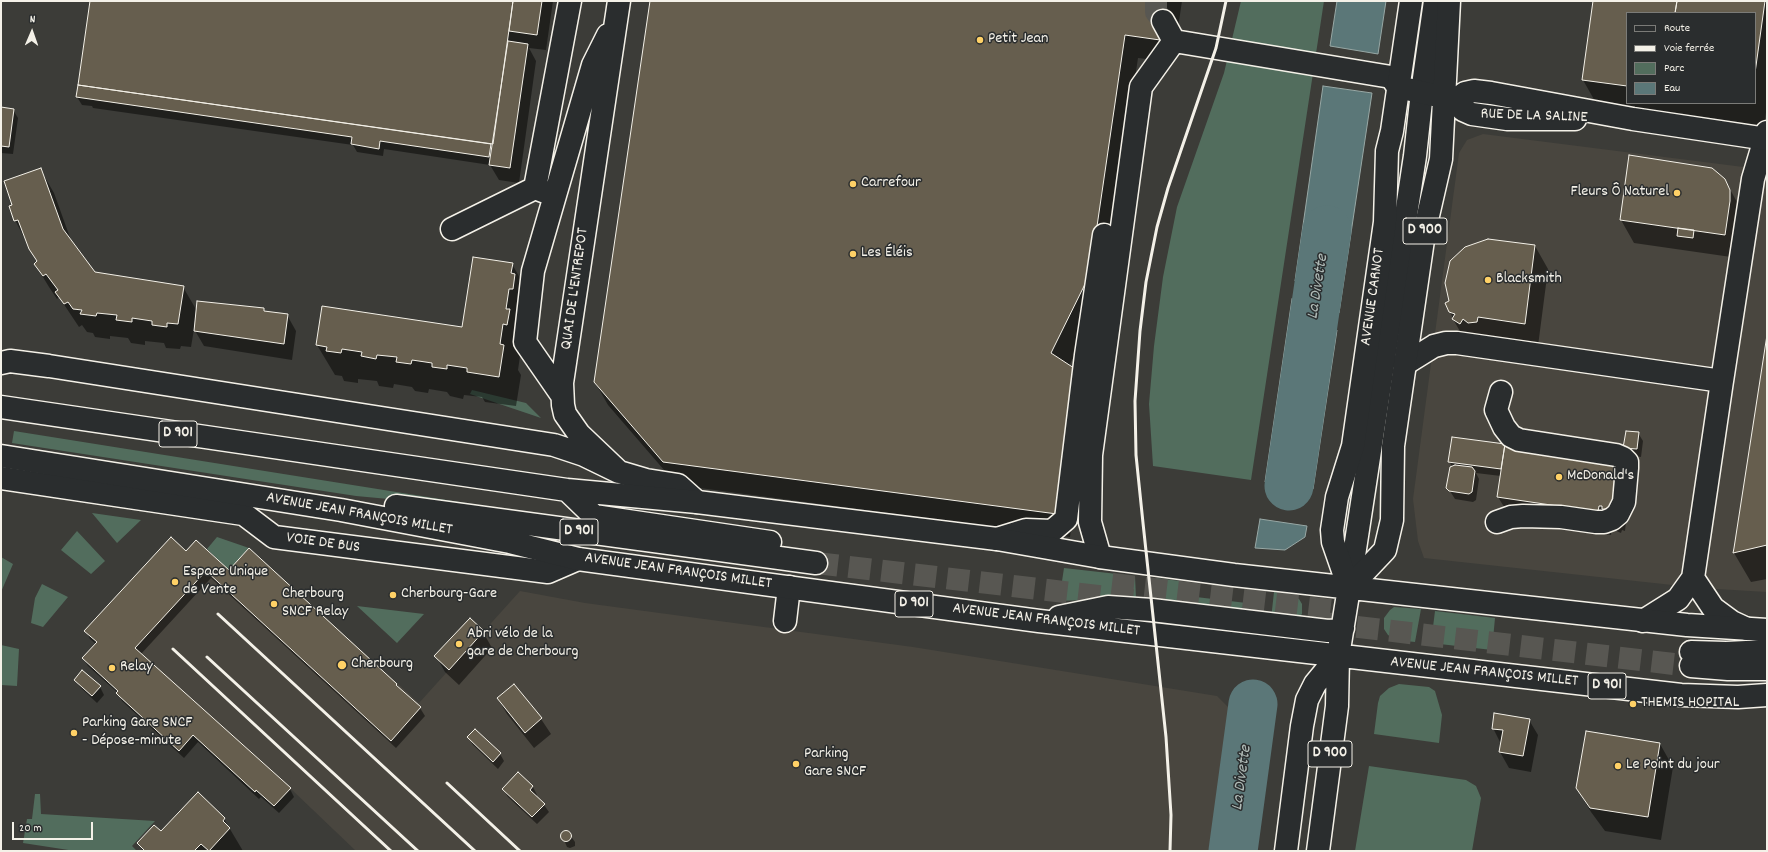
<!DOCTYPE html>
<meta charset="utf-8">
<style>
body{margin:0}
#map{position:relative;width:1768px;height:852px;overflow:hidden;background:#3c3c38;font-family:Dekko,sans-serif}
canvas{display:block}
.frame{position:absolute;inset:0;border:2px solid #f4f1e8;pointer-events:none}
.legend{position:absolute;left:1626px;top:12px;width:130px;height:92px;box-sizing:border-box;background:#2a2d2e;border:1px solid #7b7b78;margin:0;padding:5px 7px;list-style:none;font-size:12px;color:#f4f1e8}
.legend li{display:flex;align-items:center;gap:8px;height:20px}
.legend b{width:20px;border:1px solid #7b7b78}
.north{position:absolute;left:12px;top:12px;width:40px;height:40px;-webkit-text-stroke:3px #2a2d2e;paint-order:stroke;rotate:2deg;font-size:11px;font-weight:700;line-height:16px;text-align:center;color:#f4f1e8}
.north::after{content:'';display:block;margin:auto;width:14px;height:18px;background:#f4f1e8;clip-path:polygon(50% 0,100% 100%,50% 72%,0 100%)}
.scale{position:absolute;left:12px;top:822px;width:81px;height:18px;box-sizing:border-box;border:2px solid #f4f1e8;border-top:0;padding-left:5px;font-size:12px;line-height:14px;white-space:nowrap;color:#f4f1e8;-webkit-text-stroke:3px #2a2d2e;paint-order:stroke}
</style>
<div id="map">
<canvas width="1768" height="852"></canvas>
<div class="frame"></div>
<ul class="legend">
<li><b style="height:5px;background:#2a2d2e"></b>Route</li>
<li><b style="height:5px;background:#f4f1e8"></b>Voie ferrée</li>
<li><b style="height:11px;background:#526d5d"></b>Parc</li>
<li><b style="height:11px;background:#5b7778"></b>Eau</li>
</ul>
<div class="north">N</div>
<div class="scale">20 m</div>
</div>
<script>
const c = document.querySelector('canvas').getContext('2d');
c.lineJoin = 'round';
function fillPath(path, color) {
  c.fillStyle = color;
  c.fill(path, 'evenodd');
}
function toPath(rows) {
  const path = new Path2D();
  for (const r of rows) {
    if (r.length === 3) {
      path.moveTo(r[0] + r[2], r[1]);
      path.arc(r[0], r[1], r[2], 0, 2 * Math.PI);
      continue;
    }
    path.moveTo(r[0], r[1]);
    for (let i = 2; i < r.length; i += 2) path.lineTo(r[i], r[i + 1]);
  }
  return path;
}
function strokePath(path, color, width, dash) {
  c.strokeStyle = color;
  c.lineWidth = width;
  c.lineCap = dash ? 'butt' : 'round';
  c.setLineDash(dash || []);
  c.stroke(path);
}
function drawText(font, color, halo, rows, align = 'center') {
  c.font = font + ' Dekko,sans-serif';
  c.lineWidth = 3;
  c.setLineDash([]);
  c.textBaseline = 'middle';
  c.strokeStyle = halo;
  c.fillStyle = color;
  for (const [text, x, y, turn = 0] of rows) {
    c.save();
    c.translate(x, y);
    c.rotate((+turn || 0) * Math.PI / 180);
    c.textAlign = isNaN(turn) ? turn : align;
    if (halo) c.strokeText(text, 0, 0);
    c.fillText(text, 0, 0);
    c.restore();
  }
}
fillPath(toPath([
 [1483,134,1767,170,1767,592,1700,588,1424,558,1418,541,1413,499,1459,153,1467,140],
 [171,537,186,551,196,540,229,570,249,548,419,703,520,591,585,603,913,647,1217,696,1229,708,1209,851,356,851,291,789,274,806,194,735,179,751,119,696,116,693,118,690,82,658,97,642,84,631]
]), '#49463f');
fillPath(toPath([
 [1241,1,1324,1,1251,480,1153,466,1149,404,1154,346,1163,277,1177,207,1224,73],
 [472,390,526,403,541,418,470,394],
 [14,431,503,509,502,514,432,503,356,496,12,443],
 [92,513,141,520,117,543],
 [77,531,105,561,91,574,61,550],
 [217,537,249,548,229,570,207,549],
 [1,557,13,564,1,592],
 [1064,568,1135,576,1136,598,1059,601],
 [1156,578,1180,581,1196,597,1255,604,1254,615,1158,603],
 [42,584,68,597,43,627,31,623,35,598],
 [1274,592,1292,595,1299,599,1302,604,1302,614,1297,619,1271,619],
 [357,606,424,614,397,643],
 [1394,607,1421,609,1415,642,1396,640,1388,635,1384,629,1384,618,1390,610],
 [1435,611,1495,618,1492,650,1431,643],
 [1,645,19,649,17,686,1,685],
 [1399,684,1429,687,1435,691,1442,715,1439,743,1374,734,1378,703,1380,696,1389,688],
 [1369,766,1466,780,1476,786,1481,798,1472,851,1355,851],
 [35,794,40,794,41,814,155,821,132,846,137,851,75,851,23,843,27,819,32,819]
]), '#526d5d');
const water = toPath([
 [1337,1,1386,1,1378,54,1330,46,1337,1],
 [1323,86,1372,93,1339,313,1295,281,1323,86],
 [1292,299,1337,330,1313,489,1265,482,1292,299],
 [1260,519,1307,526,1305,537,1285,550,1255,548,1260,519]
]);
fillPath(water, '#5b7778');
strokePath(water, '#98a8a5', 1);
fillPath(toPath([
 [91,1,553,1,546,50,529,48,536,61,519,183,499,180,490,165,384,149,383,156,357,152,353,145,93,108,92,106,82,105,77,97],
 [651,1,1182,1,1173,62,1138,58,1103,297,1069,366,1089,394,1070,537,677,485,608,405,595,382],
 [1594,1,1767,1,1767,105,1764,127,1682,115,1600,110,1583,80],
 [1627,13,1755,13,1755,103,1627,103],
 [1,108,13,110,18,118,13,154,1,153],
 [40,169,54,193,72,243,94,273,183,287,197,311,264,309,265,312,287,315,296,331,292,360,204,346,194,329,191,347,181,346,180,349,166,348,164,343,145,341,145,345,131,343,128,338,110,336,110,339,95,337,93,333,87,332,82,325,79,327,59,297,57,299,49,287,35,264,37,262,15,220,14,206],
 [1725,180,1738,204,1738,258,1634,243,1621,220],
 [1488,240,1535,246,1548,269,1538,346,1466,342,1453,319,1450,311,1451,302,1447,291,1446,277,1449,266,1456,255,1470,245],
 [512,264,529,294,518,370,521,375,516,406,485,402,482,397,464,395,463,399,450,396,447,392,429,389,428,393,415,391,412,387,394,384,393,388,379,386,377,381,358,379,358,383,344,381,342,376,335,375,317,345,463,329],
 [1767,342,1767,579,1751,582,1734,553],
 [1638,433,1643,441,1641,457,1629,455,1625,447],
 [1504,445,1612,463,1628,490,1628,504,1625,531,1622,530,1621,533,1612,529,1611,535,1512,520,1498,497,1501,476,1476,473,1479,479,1476,500,1473,502,1455,499,1448,488,1452,466,1449,461],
 [186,552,229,571,397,684,399,689,420,708,425,716,396,748,211,578,141,654,290,789,294,797,279,813,261,797,259,799,198,742,184,758,122,701,118,693,88,666,83,658,96,644,90,639,86,631],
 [483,632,492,648,459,685,445,672,436,656],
 [75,680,100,687,104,695,97,703,80,687],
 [514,686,541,719,551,734,534,748,507,714,498,699],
 [1529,720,1538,735,1531,772,1509,768,1500,752,1501,744,1493,728],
 [468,737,500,754,504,761,498,769,473,745],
 [1660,744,1673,767,1661,840,1605,831,1591,812,1577,788],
 [518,773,533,787,537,795,536,797,544,805,549,812,537,824,508,797,503,789],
 [224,819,243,851,143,851,138,843,161,833],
 [567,831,575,842,575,846,570,848,567,847,562,835,563,832]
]), '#0007');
strokePath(toPath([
 [1289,486,1327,230],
 [1233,851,1253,704]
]), '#5b7778', 49);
const building = toPath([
 [90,1,513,1,493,144,78,85,90,1],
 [513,1,542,1,537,35,509,31,513,1],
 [650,1,1166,1,1160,40,1125,35,1090,274,1051,353,1077,370,1057,514,663,462,594,382,650,1],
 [1593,1,1677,1,1675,13,1627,13,1627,86,1582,80,1593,1],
 [1677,1,1765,1,1755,73,1755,13,1675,13,1677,1],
 [508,41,528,44,510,168,489,165,508,41],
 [78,85,491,144,489,157,380,141,379,149,351,144,352,137,76,97,78,85],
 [1,107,14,109,9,147,1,146,1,107],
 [1629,155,1712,168,1718,173,1725,179,1730,190,1730,201,1725,235,1620,220,1629,155],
 [41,168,63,229,95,272,184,286,178,324,167,323,167,327,152,325,152,321,132,318,132,322,116,320,117,315,97,313,96,316,80,314,82,310,73,309,68,302,64,304,55,292,58,290,46,274,43,276,34,264,37,261,29,249,18,220,14,221,9,206,12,205,4,181,41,168],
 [1678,228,1694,230,1693,238,1677,236,1678,228],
 [1488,239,1535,245,1525,324,1478,317,1477,322,1468,323,1463,319,1460,324,1452,319,1455,314,1449,312,1445,303,1449,301,1445,283,1450,261,1465,247,1488,239],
 [473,257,513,263,511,273,515,274,513,289,509,289,506,309,510,309,507,325,503,324,500,344,504,345,499,377,467,372,467,368,447,365,447,369,432,367,432,363,412,360,411,364,396,362,397,357,377,355,376,359,361,356,362,352,342,349,341,353,326,351,327,347,316,345,322,306,462,327,473,257],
 [197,301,264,308,264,311,288,314,284,344,194,331,197,301],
 [1767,335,1767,545,1733,553,1734,548,1767,335],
 [1626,431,1639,432,1637,449,1623,448,1626,431],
 [1452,437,1505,444,1501,469,1448,462,1452,437],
 [1505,444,1613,462,1612,466,1615,466,1614,473,1618,474,1615,481,1612,508,1609,507,1608,510,1602,509,1602,506,1599,506,1598,512,1497,497,1505,444],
 [1455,465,1472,467,1475,471,1472,492,1469,494,1449,491,1446,488,1450,467,1455,465],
 [171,537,186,551,196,540,229,570,249,548,397,684,396,685,421,707,391,741,206,571,135,648,291,788,274,806,256,790,255,792,193,735,179,751,119,696,116,693,118,691,82,658,97,642,84,631,171,537],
 [470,618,484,631,449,670,434,656,470,618],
 [82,670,101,686,92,696,74,680,82,670],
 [514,684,542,718,525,733,497,698,514,684],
 [1494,713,1530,719,1523,756,1499,752,1503,730,1492,729,1494,713],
 [475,729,501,753,493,762,467,737,475,729],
 [1586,731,1660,743,1648,817,1590,808,1576,788,1586,731],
 [518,772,533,786,530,790,545,804,532,817,502,789,518,772],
 [198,792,225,818,223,821,230,828,209,851,201,844,194,851,143,851,144,850,137,843,154,825,161,831,198,792],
 [566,836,5.5]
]);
fillPath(building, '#665e4e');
strokePath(building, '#f4f1e8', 1);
strokePath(toPath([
 [1156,1,1156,12,1163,21]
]), '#585752', 22, [22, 11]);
strokePath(toPath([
 [816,563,1133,600],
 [1112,584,1348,612],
 [1324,623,1691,666]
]), '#585752', 22, [22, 11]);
const minor = toPath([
 [619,1,562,383,563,405,565,414,579,434,619,472,646,480,678,485,697,502],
 [1174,41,1391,77,1398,87],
 [535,188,570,1],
 [452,229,535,188,548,193],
 [1,363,10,361,49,366,554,445,584,455,619,472],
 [1405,364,1434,346,1446,343,1457,343,1722,381,1753,179,1767,132],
 [561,394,525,342,533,271,593,65,608,35],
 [1,478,243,514],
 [212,490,274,537,548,572,578,559],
 [1497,522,1511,517,1523,516,1561,517,1596,522,1604,522,1612,519,1618,514,1624,502,1627,468,1627,462,1623,458,1616,455,1519,440,1511,436,1504,427,1496,410,1501,392],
 [997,539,1026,530,1052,531,1066,519,1086,355,1104,235],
 [1100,557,1090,522,1091,455,1141,87,1174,41,1163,21],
 [1693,578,1713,608,1732,622,1747,629],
 [1349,588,1415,156,1422,92,1435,1],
 [785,621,789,587],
 [1643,621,1678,599,1693,578,1722,381]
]);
const major = toPath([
 [1398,87,1456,100],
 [1456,100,1465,93,1474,91,1491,93,1633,119,1767,139],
 [1456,100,1463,110,1472,114,1507,119,1575,119],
 [1,407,567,490,697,502,997,539,1100,557,1234,575,1687,625,1767,630],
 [1,456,341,510,510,542,578,559,1039,621,1681,695,1738,697,1767,695],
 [567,490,594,516,770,542],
 [396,506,816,563],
 [1349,588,1333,542,1332,530,1337,497,1353,446,1385,222,1387,151,1392,131,1411,1],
 [1059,617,1108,607,1152,610,1328,631,1340,630,1343,628],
 [1691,652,1726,653,1767,651],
 [1691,666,1728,669,1767,669],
 [1286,851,1302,726,1307,700,1315,684,1338,656],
 [1318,851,1337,706,1338,656,1349,588,1385,550,1392,520,1393,446,1424,233,1441,159,1449,1]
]);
strokePath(minor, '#f4f1e8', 25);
strokePath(major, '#f4f1e8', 25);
strokePath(minor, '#2a2d2e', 22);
strokePath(major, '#2a2d2e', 22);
strokePath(toPath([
 [218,614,475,851],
 [173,649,391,851],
 [207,657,418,851],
 [447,783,520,851],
 [1170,851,1171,815,1166,737,1143,523,1136,455,1135,401,1140,331,1146,282,1157,227,1168,188,1216,48,1226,1]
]), '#f4f1e8', 3);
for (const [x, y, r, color] of [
 [980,40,4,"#ffd166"],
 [853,184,4,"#ffd166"],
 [1677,193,4,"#ffd166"],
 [853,254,4,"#ffd166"],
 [1488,280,4,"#ffd166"],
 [1559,477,4,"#ffd166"],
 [175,582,4,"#ffd166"],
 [393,595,4,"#ffd166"],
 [274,604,4,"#ffd166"],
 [459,644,4,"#ffd166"],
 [342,665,5,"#ffd166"],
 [112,668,4,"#ffd166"],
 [1633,704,4,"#ffd166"],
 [74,733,4,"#ffd166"],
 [796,764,4,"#ffd166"],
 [1618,766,4,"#ffd166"]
]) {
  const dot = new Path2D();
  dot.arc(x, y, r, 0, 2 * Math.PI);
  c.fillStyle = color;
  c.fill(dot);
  strokePath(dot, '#2a2d2e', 1.5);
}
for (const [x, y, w] of [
 [1425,231,44],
 [178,434,38],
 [579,532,38],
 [914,604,38],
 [1607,686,38],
 [1330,754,44]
]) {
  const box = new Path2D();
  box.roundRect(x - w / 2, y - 13, w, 26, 3);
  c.fillStyle = '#2a2d2e';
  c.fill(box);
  strokePath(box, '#f4f1e8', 1);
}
drawText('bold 15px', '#f4f1e8', null, [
 ["D 900",1425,231],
 ["D 901",178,434],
 ["D 901",579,532],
 ["D 901",914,604],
 ["D 901",1607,686],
 ["D 900",1330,754]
]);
drawText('16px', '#f4f1e8', '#2a2d2e', [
 ["Petit Jean",988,40],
 ["Carrefour",861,184],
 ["Fleurs Ô Naturel",1669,193,"right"],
 ["Les Éléis",861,254],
 ["Blacksmith",1496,280],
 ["McDonald's",1567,477],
 ["Espace Unique",183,573],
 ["de Vente",183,591],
 ["Cherbourg",282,595],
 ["SNCF Relay",282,613],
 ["Cherbourg-Gare",401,595],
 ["Abri vélo de la",467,635],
 ["gare de Cherbourg",467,653],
 ["Cherbourg",351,665],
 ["Relay",120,668],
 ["THEMIS HOPITAL",1641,704],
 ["Parking Gare SNCF",82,724],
 ["- Dépose-minute",82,742],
 ["Parking",804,755],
 ["Gare SNCF",804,773],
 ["Le Point du jour",1626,766]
], 'left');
drawText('16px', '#f4f1e8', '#2a2d2e', [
 ["RUE DE LA SALINE",1534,117,2],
 ["QUAI DE L'ENTREPOT",576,289,-82],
 ["AVENUE CARNOT",1374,297,-82],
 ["AVENUE JEAN FRANÇOIS MILLET",359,515,10],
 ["VOIE DE BUS",323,544,8],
 ["AVENUE JEAN FRANÇOIS MILLET",678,572,8],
 ["AVENUE JEAN FRANÇOIS MILLET",1046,621,7],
 ["AVENUE JEAN FRANÇOIS MILLET",1484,673,6]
]);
drawText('italic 17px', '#afbab6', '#2a2d2e', [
 ["La Divette",1319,287,-81],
 ["La Divette",1243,778,-82]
]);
</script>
